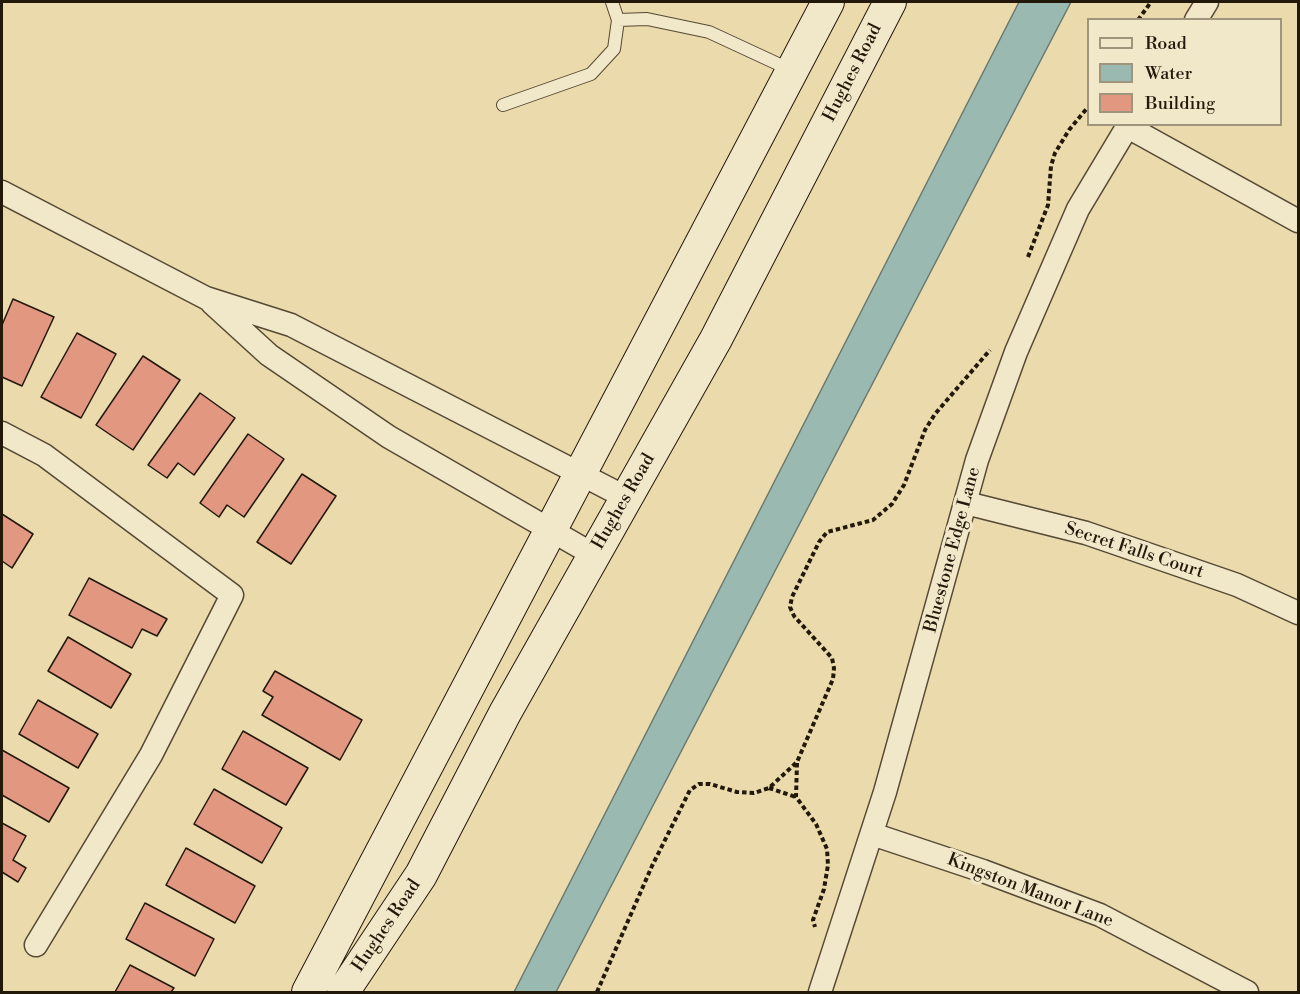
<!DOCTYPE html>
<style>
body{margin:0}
#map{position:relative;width:1300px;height:994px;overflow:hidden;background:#eadaac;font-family:"Libre Bodoni",serif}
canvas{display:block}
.frame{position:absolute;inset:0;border:3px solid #23190b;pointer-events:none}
.legend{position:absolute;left:1087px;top:18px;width:195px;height:108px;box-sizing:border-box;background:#f1e7c9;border:2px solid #9f957d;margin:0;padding:8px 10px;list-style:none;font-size:18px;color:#23190b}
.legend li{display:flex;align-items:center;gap:12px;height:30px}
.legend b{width:30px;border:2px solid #9f957d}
</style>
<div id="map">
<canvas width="1300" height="994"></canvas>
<div class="frame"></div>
<ul class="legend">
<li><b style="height:8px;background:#f1e7c9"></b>Road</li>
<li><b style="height:16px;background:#99b9b1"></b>Water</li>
<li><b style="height:16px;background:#e29781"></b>Building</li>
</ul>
</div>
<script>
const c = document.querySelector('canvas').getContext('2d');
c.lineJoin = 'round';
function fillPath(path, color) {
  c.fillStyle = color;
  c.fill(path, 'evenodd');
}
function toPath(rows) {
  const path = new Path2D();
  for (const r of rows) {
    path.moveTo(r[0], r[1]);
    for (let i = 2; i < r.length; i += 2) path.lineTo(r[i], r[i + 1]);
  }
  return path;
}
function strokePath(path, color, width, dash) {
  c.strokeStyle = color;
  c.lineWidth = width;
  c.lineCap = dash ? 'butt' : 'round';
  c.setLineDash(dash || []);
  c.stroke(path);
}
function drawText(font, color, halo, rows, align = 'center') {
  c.font = font + ' "Libre Bodoni",serif';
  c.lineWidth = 6;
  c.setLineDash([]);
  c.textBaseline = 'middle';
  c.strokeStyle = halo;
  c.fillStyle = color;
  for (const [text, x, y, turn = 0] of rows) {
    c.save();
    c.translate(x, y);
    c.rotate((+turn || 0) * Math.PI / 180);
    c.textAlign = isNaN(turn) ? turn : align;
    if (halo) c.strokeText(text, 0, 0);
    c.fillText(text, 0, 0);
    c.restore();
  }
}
const water = toPath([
 [1019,2,1071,2,556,992,514,992,1019,2]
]);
fillPath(water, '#99b9b1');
strokePath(water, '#6a796f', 1.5);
const building = toPath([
 [13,299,54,317,22,386,2,377,2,325,13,299],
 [77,333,116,354,81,418,41,397,77,333],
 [143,356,180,380,133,450,96,425,143,356],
 [200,393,235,418,194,475,178,463,167,478,148,465,200,393],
 [248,434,284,459,244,517,227,505,219,517,200,503,248,434],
 [302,474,336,496,291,564,257,542,302,474],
 [2,514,33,534,12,568,2,561,2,514],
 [89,578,167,619,157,636,142,629,132,648,69,615,89,578],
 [68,637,131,674,111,708,48,671,68,637],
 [275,671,362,720,340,760,262,715,273,697,263,691,275,671],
 [38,700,98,734,78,768,19,734,38,700],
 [243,731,308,768,286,805,222,769,243,731],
 [2,750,69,788,49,822,2,795,2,750],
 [214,789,282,828,262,863,194,824,214,789],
 [2,823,26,836,13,860,26,868,18,882,2,872,2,823],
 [186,848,255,886,235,923,166,885,186,848],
 [145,903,214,939,195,976,126,939,145,903],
 [130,965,174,988,171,992,115,992,130,965]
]);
fillPath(building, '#e29781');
strokePath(building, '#23190b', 1.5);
const lane = toPath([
 [612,2,618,20,647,19,709,32,791,70],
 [503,105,591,74,614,49,618,20]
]);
const street = toPath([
 [1196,20,1207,2],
 [1128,127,1298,221],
 [2,192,206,298,291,325,627,498],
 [212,303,269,355,389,437,594,555],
 [2,433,44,455,232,595,151,755,36,945],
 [966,503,1086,533,1237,585,1298,613],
 [872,834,983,871,1100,915,1247,992],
 [820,992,885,792,977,460,1016,352,1078,209,1129,124]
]);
const secondary = toPath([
 [308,992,828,2],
 [343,992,421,875,505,713,716,339,890,2]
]);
strokePath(lane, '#554933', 14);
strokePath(street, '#554933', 25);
strokePath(secondary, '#23190b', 34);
strokePath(toPath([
 [1138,20,1151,2],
 [1028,257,1048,205,1051,166,1055,153,1069,130,1088,107],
 [797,763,796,797,816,824,827,849,828,865,824,889,813,920,815,927],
 [769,788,796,797],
 [597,992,652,866,690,790,699,784,710,784,737,792,754,793,769,788,797,762,833,679,834,668,832,658,794,616,790,607,792,597,819,542,827,532,873,520,892,504,904,485,925,430,935,414,990,350]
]), '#23190b', 4, [4.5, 3]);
strokePath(lane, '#f1e7c9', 12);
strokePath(street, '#f1e7c9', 22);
strokePath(secondary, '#f1e7c9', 32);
drawText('18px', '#23190b', '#f1e7c9', [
 ["Hughes Road",853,73,-63],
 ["Hughes Road",624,502,-60],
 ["Bluestone Edge Lane",953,550,-75],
 ["Secret Falls Court",1134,551,18],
 ["Kingston Manor Lane",1030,891,21],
 ["Hughes Road",387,926,-56]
]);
</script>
